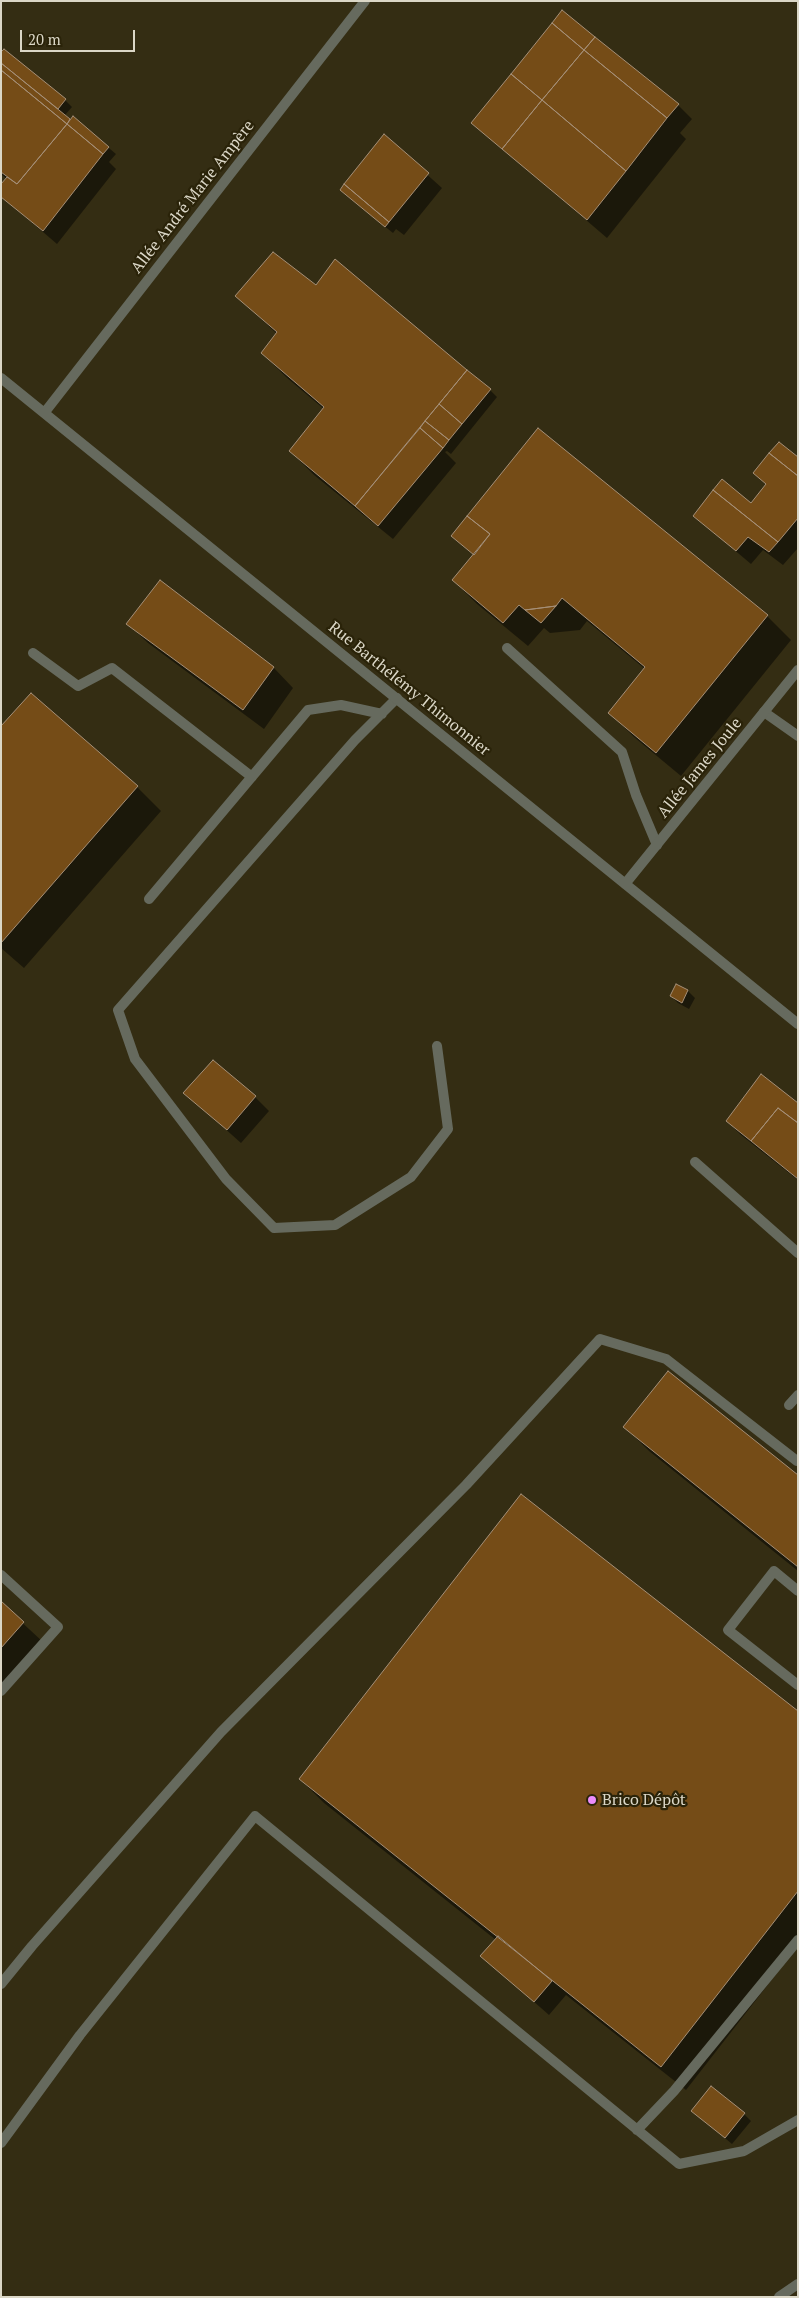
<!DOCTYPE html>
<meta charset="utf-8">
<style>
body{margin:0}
#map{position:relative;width:799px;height:2298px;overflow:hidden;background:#342d13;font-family:"PT Serif",serif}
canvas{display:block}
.frame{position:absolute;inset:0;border:2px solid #dbd7c7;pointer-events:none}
.scale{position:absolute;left:20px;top:30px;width:115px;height:22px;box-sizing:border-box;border:2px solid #dbd7c7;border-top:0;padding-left:6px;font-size:15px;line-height:18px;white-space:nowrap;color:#dbd7c7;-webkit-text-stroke:4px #2a2309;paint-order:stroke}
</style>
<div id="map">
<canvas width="799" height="2298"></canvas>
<div class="frame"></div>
<div class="scale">20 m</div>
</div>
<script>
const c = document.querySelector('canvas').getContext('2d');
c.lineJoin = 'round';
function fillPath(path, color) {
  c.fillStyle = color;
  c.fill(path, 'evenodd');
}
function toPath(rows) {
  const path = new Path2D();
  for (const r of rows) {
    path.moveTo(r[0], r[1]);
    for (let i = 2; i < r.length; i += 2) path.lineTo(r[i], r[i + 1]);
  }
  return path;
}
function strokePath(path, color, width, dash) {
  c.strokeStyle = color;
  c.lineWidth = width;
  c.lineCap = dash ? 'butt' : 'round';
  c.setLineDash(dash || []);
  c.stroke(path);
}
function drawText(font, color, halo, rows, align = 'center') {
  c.font = font + ' "PT Serif",serif';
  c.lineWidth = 4.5;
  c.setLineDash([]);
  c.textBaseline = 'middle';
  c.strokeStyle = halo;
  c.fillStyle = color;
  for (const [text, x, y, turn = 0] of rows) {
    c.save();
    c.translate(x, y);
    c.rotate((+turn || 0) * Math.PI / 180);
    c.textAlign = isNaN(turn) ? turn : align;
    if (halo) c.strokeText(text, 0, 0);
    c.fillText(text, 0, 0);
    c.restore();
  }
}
fillPath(toPath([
 [1,54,65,100,72,107,64,116,70,121,73,118,116,154,109,162,116,169,57,244,1,196,7,179,1,174],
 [678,105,692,119,680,133,686,139,607,238,473,123],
 [384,136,442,188,404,235,396,229,393,233,348,197],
 [316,286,490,390,497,397,451,454,447,451,445,452,456,463,393,539,314,475,290,451,324,409,286,377,262,353,277,334,237,296],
 [798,459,798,548,783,565,763,550,751,564,694,516,751,505,767,485,755,473],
 [452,536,767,616,791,640,681,776,634,737,610,713,645,669,587,621,580,630,550,633,544,628,528,646,477,604,453,580,474,555],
 [160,582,274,668,293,688,264,729,148,643,128,624],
 [31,694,137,787,161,811,24,968,1,948,1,728],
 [677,986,688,991,695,998,689,1009,678,1003,671,996],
 [185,1093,255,1097,269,1111,241,1143],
 [798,1105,798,1180,741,1135,727,1121],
 [625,1427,798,1476,798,1571,649,1451],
 [1,1603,43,1642,1,1690],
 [798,1712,798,1946,686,2090,566,1995,549,2015,482,1956,496,1940,324,1803,300,1779],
 [693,2111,744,2114,751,2121,732,2144]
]), '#0007');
const building = toPath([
 [562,10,595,37,584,50,552,23,562,10],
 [552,23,584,50,542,100,511,74,552,23],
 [595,37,679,104,667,118,584,50,595,37],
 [4,49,66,99,58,109,1,63,1,52,4,49],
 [584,50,667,118,626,171,542,100,584,50],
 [1,63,70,119,67,124,1,70,1,63],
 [1,70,67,124,17,184,1,172,1,70],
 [511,74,542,100,502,149,471,123,511,74],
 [542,100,626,171,587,220,502,149,542,100],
 [73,116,109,147,103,154,67,124,73,116],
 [67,124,103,154,43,231,1,197,1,184,7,177,17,184,67,124],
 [384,134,429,173,389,222,344,184,384,134],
 [344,184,389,222,385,227,340,190,344,184],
 [273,252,316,285,335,259,467,370,355,506,289,451,324,407,261,353,277,332,235,296,273,252],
 [467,370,491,389,462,424,439,404,467,370],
 [439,404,462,424,449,440,425,421,439,404],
 [425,421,449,440,443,448,420,428,425,421],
 [420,428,443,448,378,526,355,506,420,428],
 [538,428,768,615,656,753,608,713,645,667,562,598,556,606,525,610,519,605,503,623,452,580,490,534,467,516,538,428],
 [779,442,798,457,798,476,769,453,779,442],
 [769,453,798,476,798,518,778,542,713,490,722,479,751,503,766,484,753,473,769,453],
 [713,490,778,542,769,552,748,537,736,551,693,516,713,490],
 [467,516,490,534,474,555,451,536,467,516],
 [160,580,274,667,243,710,126,624,160,580],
 [556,606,541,623,525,610,556,606],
 [31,693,138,786,1,943,1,726,31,693],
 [676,984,688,990,682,1003,670,996,676,984],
 [213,1060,256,1096,227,1130,183,1093,213,1060],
 [761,1074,798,1103,798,1123,778,1108,751,1141,726,1121,761,1074],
 [778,1108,798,1123,798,1179,751,1141,778,1108],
 [668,1371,798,1475,798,1567,623,1427,668,1371],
 [521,1494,798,1711,798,1891,661,2067,299,1779,521,1494],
 [1,1601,24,1622,1,1648,1,1601],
 [498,1936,552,1981,534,2002,480,1956,498,1936],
 [711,2086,745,2113,725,2138,691,2111,711,2086]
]);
fillPath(building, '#754c17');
strokePath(building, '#a58f77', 1);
strokePath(toPath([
 [507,648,622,752,636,795,657,845],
 [33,653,78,686,112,668,252,777],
 [397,698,355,740,118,1010,135,1059,226,1179,274,1228,335,1225,411,1177,448,1129,437,1046],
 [764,712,798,736],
 [149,899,308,710,341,705,382,714],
 [695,1162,798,1253],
 [789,1405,798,1395],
 [1,1575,58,1627,1,1691],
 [798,1591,774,1571,728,1630,798,1685],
 [1,1984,32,1946,221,1732,466,1485,600,1339,666,1359,797,1461],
 [637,2130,674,2091,798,1940],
 [1,2143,80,2035,255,1816,679,2164,744,2151,798,2120]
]), '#666a5e', 10);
strokePath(toPath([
 [1,378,798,1024],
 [45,412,365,1],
 [625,884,798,670],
 [779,2297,798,2284]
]), '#666a5e', 10);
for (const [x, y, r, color] of [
 [592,1800,5,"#ec8cfb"]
]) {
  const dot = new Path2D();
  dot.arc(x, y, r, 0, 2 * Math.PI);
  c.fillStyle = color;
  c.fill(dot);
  strokePath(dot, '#2a2309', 2);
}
drawText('16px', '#dbd7c7', '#2a2309', [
 ["Allée André Marie Ampère",193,197,-52],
 ["Rue Barthélémy Thimonnier",409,689,39],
 ["Allée James Joule",700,768,-51]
]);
drawText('16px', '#dbd7c7', '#2a2309', [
 ["Brico Dépôt",602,1800]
], 'left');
</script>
